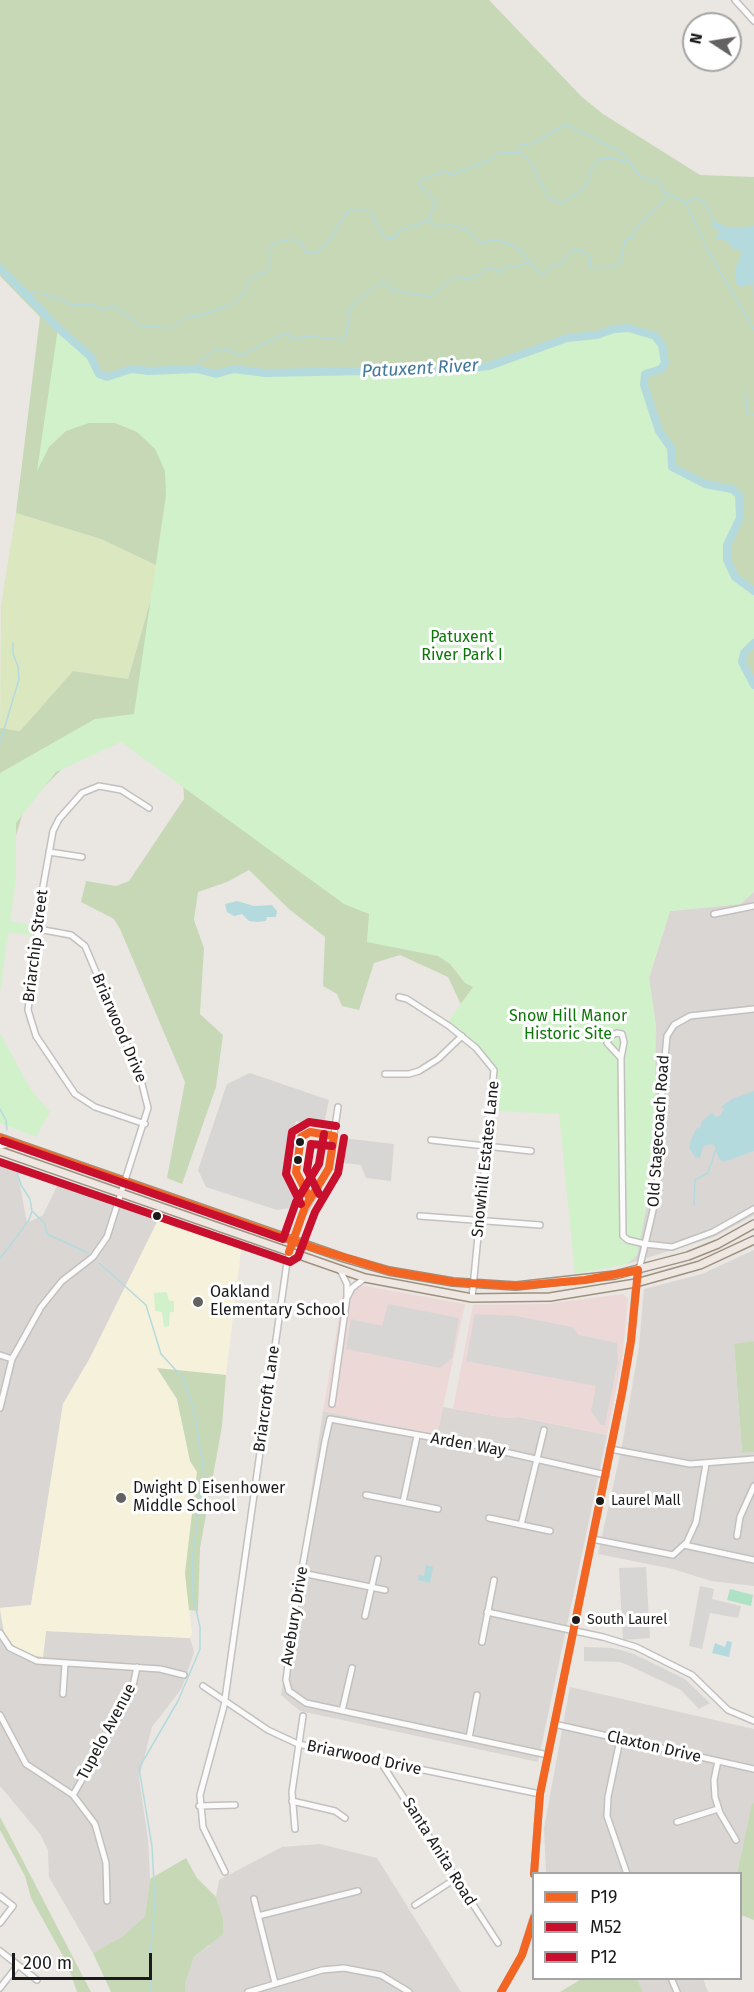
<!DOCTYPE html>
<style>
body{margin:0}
#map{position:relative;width:754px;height:1992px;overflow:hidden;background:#eae6e2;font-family:"Fira Sans",sans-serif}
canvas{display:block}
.legend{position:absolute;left:532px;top:1872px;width:210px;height:108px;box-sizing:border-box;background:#fff;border:2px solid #a4a4a4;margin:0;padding:8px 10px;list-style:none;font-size:18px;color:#1b1b1b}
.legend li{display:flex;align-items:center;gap:12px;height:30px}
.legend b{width:30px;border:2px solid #a4a4a4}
.north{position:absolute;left:682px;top:12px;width:60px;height:60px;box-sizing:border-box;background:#fff;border:2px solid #a4a4a4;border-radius:50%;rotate:282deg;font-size:16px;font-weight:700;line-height:24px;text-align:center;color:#1b1b1b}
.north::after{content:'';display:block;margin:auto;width:21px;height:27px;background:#636261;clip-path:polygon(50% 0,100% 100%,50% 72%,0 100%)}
.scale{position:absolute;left:12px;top:1953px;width:140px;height:27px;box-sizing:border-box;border:3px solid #1b1b1b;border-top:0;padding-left:8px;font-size:18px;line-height:21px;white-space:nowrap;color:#1b1b1b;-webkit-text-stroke:4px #fff;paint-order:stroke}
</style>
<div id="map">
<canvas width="754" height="1992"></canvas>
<ul class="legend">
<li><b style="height:8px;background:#f26522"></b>P19</li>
<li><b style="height:8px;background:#c8102e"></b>M52</li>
<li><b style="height:8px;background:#c8102e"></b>P12</li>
</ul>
<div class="north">N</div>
<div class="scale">200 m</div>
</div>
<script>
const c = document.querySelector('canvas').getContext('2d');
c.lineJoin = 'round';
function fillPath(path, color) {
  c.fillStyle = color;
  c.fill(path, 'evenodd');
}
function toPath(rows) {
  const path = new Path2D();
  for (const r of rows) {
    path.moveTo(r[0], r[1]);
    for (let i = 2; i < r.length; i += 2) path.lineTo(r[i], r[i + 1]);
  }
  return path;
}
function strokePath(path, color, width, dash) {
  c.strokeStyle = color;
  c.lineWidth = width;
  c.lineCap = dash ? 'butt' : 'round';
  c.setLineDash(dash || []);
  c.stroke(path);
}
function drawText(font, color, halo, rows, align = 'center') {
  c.font = font + ' "Fira Sans",sans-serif';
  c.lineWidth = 6;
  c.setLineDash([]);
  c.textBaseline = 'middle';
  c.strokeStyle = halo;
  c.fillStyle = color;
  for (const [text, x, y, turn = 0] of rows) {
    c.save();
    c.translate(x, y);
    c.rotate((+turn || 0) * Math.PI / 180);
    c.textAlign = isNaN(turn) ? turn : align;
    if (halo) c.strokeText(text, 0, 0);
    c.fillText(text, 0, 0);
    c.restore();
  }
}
fillPath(toPath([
 [754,892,754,1215,714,1237,627,1264,637,1255,656,1027,649,978,670,911,740,904],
 [0,1159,9,1162,18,1175,27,1223,43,1215,59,1182,161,1214,90,1358,63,1404,31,1605,0,1608],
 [754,1250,754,1341,734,1345,742,1453,754,1452,754,1586,711,1581,673,1569,598,1554,623,1441,639,1346,644,1289,702,1274],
 [443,1407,506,1418,519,1417,607,1435,538,1762,300,1711,281,1695,323,1411,437,1435],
 [0,1611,4,1632,43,1657,46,1631,190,1638,194,1652,182,1688,152,1727,139,1778,148,1840,150,1879,145,1916,123,1936,93,1953,49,1877,48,1850,40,1834,0,1786],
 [570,1687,754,1729,754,1804,752,1804,737,1873,546,1872,544,1828],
 [320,1844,377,1858,461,1992,185,1992,185,1983,194,1957,209,1946,223,1918,216,1897,219,1880,282,1847],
 [637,1979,703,1979,708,1992,643,1992]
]), '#d9d6d4');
fillPath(toPath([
 [365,1286,465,1304,437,1435,323,1411,344,1287],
 [623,1294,628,1299,622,1360,607,1435,519,1417,506,1418,453,1409,473,1305,546,1304]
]), '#edd8d8');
fillPath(toPath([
 [161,1214,242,1243,226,1375,157,1369,177,1399,190,1461,197,1472,185,1573,192,1633,190,1638,46,1631,43,1657,29,1655,13,1645,4,1632,0,1608,31,1605,63,1404,90,1358]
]), '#f6f1db');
fillPath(toPath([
 [250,1073,329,1100,323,1129,296,1121,286,1153,292,1163,290,1171,298,1191,289,1208,277,1210,206,1187,198,1170,227,1084],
 [343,1138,394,1144,391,1181,366,1178,361,1165,343,1163],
 [388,1304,459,1318,452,1358,440,1368,346,1349,351,1319,382,1326],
 [475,1314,516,1316,572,1327,579,1335,617,1343,618,1361,605,1425,601,1425,591,1411,596,1386,466,1361],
 [638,1448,697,1457,697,1470,681,1470,635,1461],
 [712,1471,703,1522,697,1538,690,1534,693,1523,690,1522,700,1473],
 [754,1476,754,1501,747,1515,742,1536,730,1535,735,1511,745,1489,750,1490],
 [610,1536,656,1545,653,1559,608,1550],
 [699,1541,754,1552,754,1565,691,1553],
 [646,1567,650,1638,623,1640,619,1568],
 [700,1586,714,1589,712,1599,741,1606,738,1618,710,1613,702,1649,689,1646],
 [584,1647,613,1648,634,1654,685,1679,710,1703,699,1709,681,1690,630,1666,620,1662,584,1661]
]), '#d8d6d4');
fillPath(toPath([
 [16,513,101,539,160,567,128,679,73,671,20,731,0,728,1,605]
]), '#dbe8bf');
fillPath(toPath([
 [0,0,489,0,582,97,603,114,700,175,754,177,754,874,531,935,466,1015,448,977,400,955,374,963,359,1010,342,1006,337,994,323,986,325,937,290,910,249,870,227,882,198,892,194,920,204,948,200,1014,223,1035,216,1087,182,1184,167,1178,185,1082,120,929,114,919,81,902,86,881,116,886,129,881,184,799,182,761,120,736,76,755,25,806,8,862,0,922,0,728,20,731,73,671,128,679,160,567,101,539,16,513,40,317,0,276],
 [754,1341,754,1452,742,1453,734,1344],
 [157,1368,226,1375,222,1426,200,1548,198,1611,189,1610,185,1573,197,1472,190,1461,177,1399],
 [752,1803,754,1804,754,1920,741,1915,740,1874,737,1873],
 [0,1817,9,1834,91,1992,77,1992,67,1963,31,1898,25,1876,0,1830],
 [186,1858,197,1878,216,1897,223,1918,223,1934,194,1957,185,1983,185,1992,111,1992,93,1953,123,1936,145,1916,150,1879],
 [583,1978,637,1979,643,1992,560,1992]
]), '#c7d8b7');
fillPath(toPath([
 [58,328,90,356,99,374,107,377,131,369,148,371,197,369,216,374,234,369,265,373,369,371,387,374,462,369,489,366,567,338,597,335,614,329,635,330,660,340,666,354,665,363,661,369,645,374,644,385,659,431,671,448,672,467,705,484,732,489,741,501,740,518,730,536,726,551,731,571,754,591,754,643,744,653,742,662,754,685,754,892,740,904,670,911,649,977,656,1027,654,1170,637,1255,627,1264,575,1274,559,1114,496,1111,497,1085,489,1061,477,1045,447,1023,473,987,465,983,450,964,438,956,367,942,369,914,344,904,121,742,56,772,16,823,16,880,10,921,31,925,36,921,34,940,30,935,8,933,0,993,0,773,95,719,134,714,166,495,165,471,155,449,137,432,115,423,89,423,66,431,49,447,37,471],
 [0,1033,31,1090,50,1112,36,1137,0,1123],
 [167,1292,169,1301,174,1301,174,1312,170,1312,169,1326,164,1327,162,1312,155,1311,154,1293]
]), '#d1f1cb');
fillPath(toPath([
 [730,1589,753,1595,751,1606,727,1600]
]), '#ade2c4');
fillPath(toPath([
 [713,221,730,228,754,226,754,306,753,284,740,287,735,281,735,269,742,253,740,250,733,249,727,241,715,238,715,236,721,233,710,224],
 [237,901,254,906,272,905,277,911,276,917,267,917,266,921,257,922,249,921,242,914,234,916,227,912,225,904],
 [754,1091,754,1151,723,1162,719,1159,714,1145,710,1144,703,1147,700,1158,695,1157,689,1148,691,1140,696,1129,701,1127,701,1122,712,1113,716,1117,720,1116,724,1109,721,1107,732,1099],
 [426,1565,433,1567,430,1583,418,1580,419,1575,424,1576],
 [727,1641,732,1642,729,1657,712,1653,715,1643,725,1647]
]), '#b5dade');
strokePath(toPath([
 [519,152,520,145,535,143,566,124,621,152,640,176,651,181,657,179,664,192,686,203,708,251,754,329],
 [687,203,696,198,705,203,714,221],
 [428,220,436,203,419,184,420,180,446,171,451,175,489,160,499,153,520,152,524,155,532,164,548,198,563,203,584,188,589,179,590,170,599,159,613,158,630,163],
 [23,291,49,295,53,299,60,299,71,305,89,304,104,310,114,306,142,326,171,328,187,317,199,316,230,305,242,296,251,278,267,271,270,265,269,248,276,242,294,239,302,244,306,253,318,252,332,237,346,213,355,209,371,212,383,236,387,238,394,239,400,230,427,221,439,226,448,225,467,229,478,241,484,243,494,240,508,243,519,249,541,275,554,265,560,265,572,251,578,250,585,252,590,258,591,268,613,267,620,263,625,240,632,238,636,228,667,197],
 [197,369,199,362,217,349,222,352,228,349,239,356,284,334,289,334,291,339,307,336,342,340,346,335,350,317,347,314,353,304,382,282,387,283,392,290,424,296,431,296,454,277,471,279,487,268,495,268,500,273,505,267,515,267,528,262],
 [745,390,747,412,754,414],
 [0,743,19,679,18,666,13,654,13,643],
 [0,1109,6,1120,7,1130],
 [15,1165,21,1185,30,1199,32,1211,45,1224,47,1234,88,1253],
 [694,1205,695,1180,708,1173,716,1149],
 [0,1259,29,1220,32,1211],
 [99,1263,146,1305,161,1354,184,1379,195,1415,204,1473,193,1553,192,1592,200,1627,200,1649,178,1701,139,1768,152,1846,155,1902,150,1956,150,1992]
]), '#b5dade', 1.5);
strokePath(toPath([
 [0,268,58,328,90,356,99,374,107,377,131,369,148,371,197,369,216,374,234,369,265,373,369,371,387,374,462,369,489,366,567,338,597,335,614,329,629,328,655,336,662,345,665,363,661,369,645,374,644,385,659,431,671,448,672,467,705,484,732,489,739,495,740,518,727,545,727,560,735,577,754,591],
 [754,643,744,653,742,662,754,685]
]), '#b5dade', 8);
const minor = toPath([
 [735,0,754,21],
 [49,852,82,857],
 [714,914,754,906],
 [399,997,407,999,449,1026,476,1048,494,1070,472,1298],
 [617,1033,622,1034,624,1042,621,1058,607,1043,610,1036,617,1033],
 [621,1058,623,1236,628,1240,645,1244,672,1247,713,1232,754,1209],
 [385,1074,409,1074,419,1071,438,1059,462,1036],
 [145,1124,95,1107,75,1094,36,1036,28,1010,43,887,53,831,59,819,82,793,99,786,121,790,149,808],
 [431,1140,531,1151],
 [0,1146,13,1143],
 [420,1216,540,1225],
 [348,1296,352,1288,365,1278],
 [0,1355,12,1359],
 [332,1404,347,1297,347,1284,340,1270],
 [0,1408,12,1359,41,1307,62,1281,93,1257,107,1237,148,1108,140,1076,85,946,71,935,38,929],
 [610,1449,690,1464,754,1459],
 [366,1495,438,1509],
 [403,1502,417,1436],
 [489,1518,550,1531],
 [521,1525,544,1430],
 [737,1536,740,1517,754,1486],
 [592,1539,673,1555,687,1542,696,1522,706,1464],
 [684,1545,754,1560],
 [302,1573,385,1590],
 [487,1612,603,1637,636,1647,692,1675,728,1710,754,1721],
 [365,1616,378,1559],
 [0,1633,10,1648,37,1661,160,1669,184,1675],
 [482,1642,494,1580],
 [203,1686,268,1730,298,1744,540,1794],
 [63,1694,65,1664],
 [342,1711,352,1668],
 [0,1715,26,1764,73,1795,95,1824,106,1863,107,1901],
 [554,1724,754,1769],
 [469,1738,477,1695],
 [620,1740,608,1797,607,1816,627,1874],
 [548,1755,306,1703,289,1691,286,1680,295,1608,325,1441,330,1419,474,1445,606,1475],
 [380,1761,498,1943],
 [718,1761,714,1780,715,1797,720,1813,736,1840],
 [73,1795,131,1695,137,1667],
 [292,1801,335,1811,345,1818],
 [199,1806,235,1805],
 [677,1822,718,1809],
 [295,1829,292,1792,303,1716],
 [225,1872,203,1827,200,1795,224,1706,287,1262,302,1215,329,1168,338,1107],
 [534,1874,540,1794,622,1393,631,1341,636,1283,657,1193,660,1110,667,1036,674,1025,690,1016,754,1009],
 [0,1896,13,1906,0,1923],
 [254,1899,275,1983],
 [415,1905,455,1879],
 [258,1916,358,1891],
 [0,1951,37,1980],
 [671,1978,677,1992],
 [0,1988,18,1965],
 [248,1992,322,1970,344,1968,381,1975,409,1992],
 [501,1992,522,1955,534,1916]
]);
const major = toPath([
 [0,1138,344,1258,389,1271,453,1282,516,1286,615,1275,688,1256,718,1244,754,1224],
 [0,1151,365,1278,472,1298,550,1297,636,1283,700,1265,754,1240]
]);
strokePath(minor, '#c2c1bf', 8);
strokePath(major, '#9f9180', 10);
strokePath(minor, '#fcfbfb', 5);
strokePath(major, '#efe8e2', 7);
strokePath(toPath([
 [0,1138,314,1248,389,1271,453,1282,516,1286,585,1280,638,1270,631,1341,622,1393,540,1794,534,1874],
 [310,1199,296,1172,301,1137,310,1132,334,1136],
 [289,1252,305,1207,329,1168,334,1136],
 [501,1992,522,1955,534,1918]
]), '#f26522', 8);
strokePath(toPath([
 [0,1162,290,1262,298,1257,315,1212,338,1173,344,1138],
 [319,1194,307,1170,311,1144,332,1146]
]), '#c8102e', 8);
strokePath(toPath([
 [3,1141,283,1239,296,1202,319,1164,324,1134],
 [301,1204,286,1174,292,1132,309,1122,336,1126]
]), '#c8102e', 8);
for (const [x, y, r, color] of [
 [300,1142,5,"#1b1b1b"],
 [298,1160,5,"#1b1b1b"],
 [157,1216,5,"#1b1b1b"],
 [198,1302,6,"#636261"],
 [121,1498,6,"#636261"],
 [600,1501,5,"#1b1b1b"],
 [576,1620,5,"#1b1b1b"]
]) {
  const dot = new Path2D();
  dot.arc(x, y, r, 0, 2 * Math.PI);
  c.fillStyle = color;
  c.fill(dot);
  strokePath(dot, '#fff', 2);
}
drawText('14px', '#1b1b1b', '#fff', [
 ["Laurel Mall",611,1501],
 ["South Laurel",587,1620]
], 'left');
drawText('16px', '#0d7809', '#fff', [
 ["Patuxent",462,638],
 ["River Park I",462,656],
 ["Snow Hill Manor",568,1017],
 ["Historic Site",568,1035]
]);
drawText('16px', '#1b1b1b', '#fff', [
 ["Briarchip Street",36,946,-83],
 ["Briarwood Drive",119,1028,67],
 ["Old Stagecoach Road",659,1131,-86],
 ["Snowhill Estates Lane",486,1159,-84],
 ["Briarcroft Lane",267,1399,-82],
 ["Arden Way",468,1445,10],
 ["Avebury Drive",295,1616,-81],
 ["Tupelo Avenue",107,1732,-62],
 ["Claxton Drive",654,1747,13],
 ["Briarwood Drive",364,1758,12],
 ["Santa Anita Road",439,1852,58]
]);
drawText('16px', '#1b1b1b', '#fff', [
 ["Oakland",210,1293],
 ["Elementary School",210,1311],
 ["Dwight D Eisenhower",133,1489],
 ["Middle School",133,1507]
], 'left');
drawText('italic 18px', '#42789c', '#fff', [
 ["Patuxent River",420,369,-3]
]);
</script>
